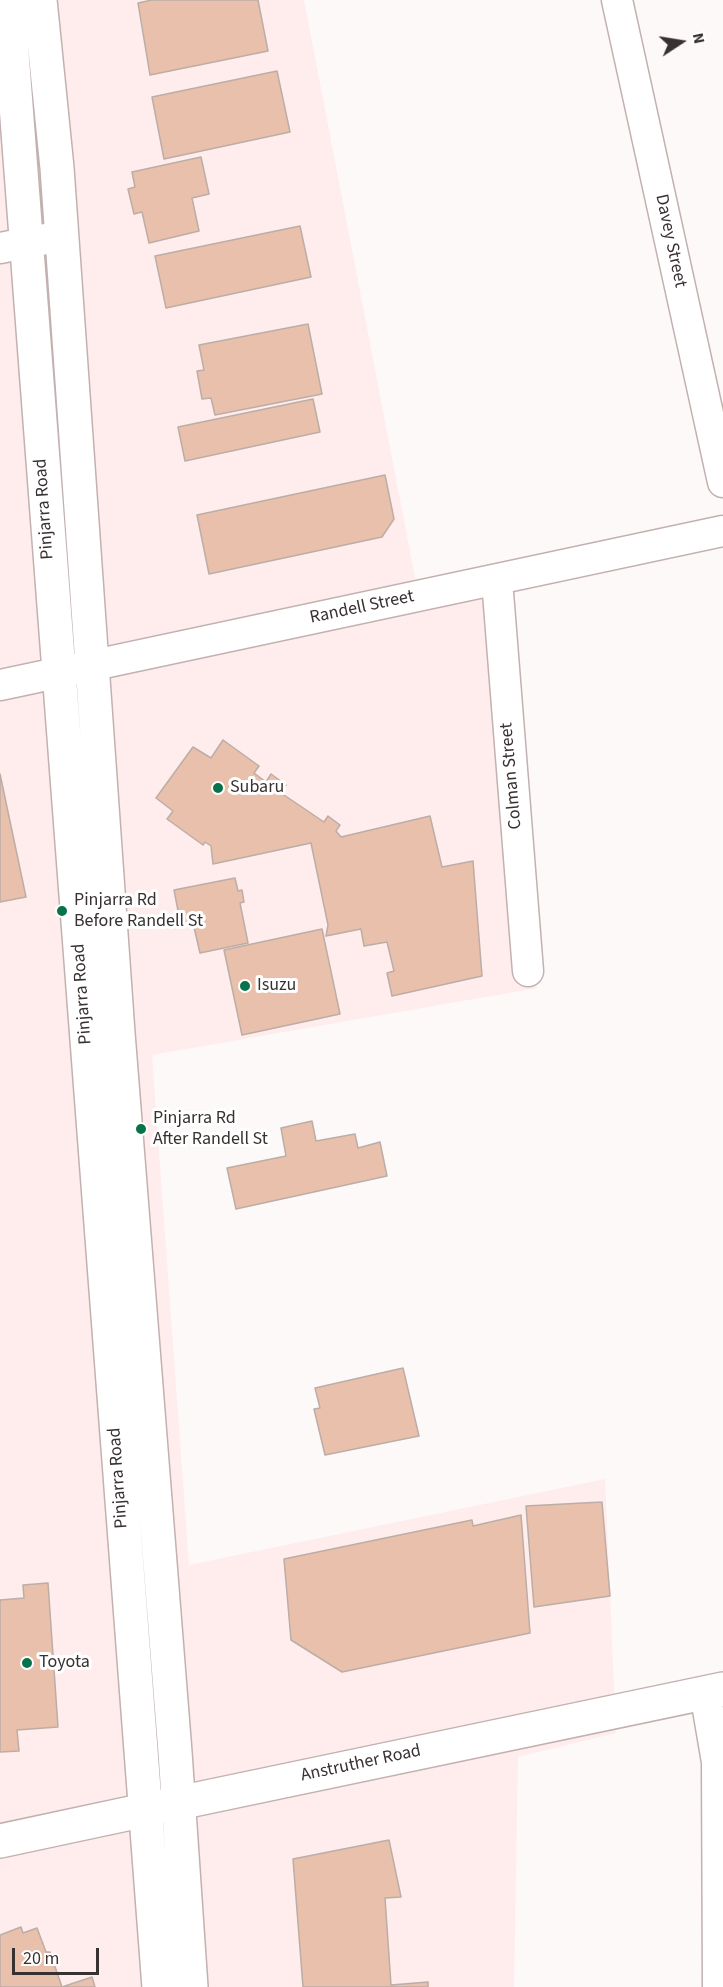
<!DOCTYPE html>
<style>
body{margin:0}
#map{position:relative;width:723px;height:1987px;overflow:hidden;background:#fdf9f9;font-family:"Source Sans 3",sans-serif}
canvas{display:block}
.north{position:absolute;left:651px;top:12px;width:60px;height:60px;-webkit-text-stroke:4px #fff;paint-order:stroke;rotate:78deg;font-size:16px;font-weight:700;line-height:24px;text-align:center;color:#383131}
.north::after{content:'';display:block;margin:auto;width:21px;height:27px;background:#383131;clip-path:polygon(50% 0,100% 100%,50% 72%,0 100%)}
.scale{position:absolute;left:12px;top:1948px;width:87px;height:27px;box-sizing:border-box;border:3px solid #383131;border-top:0;padding-left:8px;font-size:18px;line-height:21px;white-space:nowrap;color:#383131;-webkit-text-stroke:4px #fff;paint-order:stroke}
</style>
<div id="map">
<canvas width="723" height="1987"></canvas>
<div class="north">N</div>
<div class="scale">20 m</div>
</div>
<script>
const c = document.querySelector('canvas').getContext('2d');
c.lineJoin = 'round';
function fillPath(path, color) {
  c.fillStyle = color;
  c.fill(path, 'evenodd');
}
function toPath(rows) {
  const path = new Path2D();
  for (const r of rows) {
    path.moveTo(r[0], r[1]);
    for (let i = 2; i < r.length; i += 2) path.lineTo(r[i], r[i + 1]);
  }
  return path;
}
function strokePath(path, color, width, dash) {
  c.strokeStyle = color;
  c.lineWidth = width;
  c.lineCap = dash ? 'butt' : 'round';
  c.setLineDash(dash || []);
  c.stroke(path);
}
function drawText(font, color, halo, rows, align = 'center') {
  c.font = font + ' "Source Sans 3",sans-serif';
  c.lineWidth = 6;
  c.setLineDash([]);
  c.textBaseline = 'middle';
  c.strokeStyle = halo;
  c.fillStyle = color;
  for (const [text, x, y, turn = 0] of rows) {
    c.save();
    c.translate(x, y);
    c.rotate((+turn || 0) * Math.PI / 180);
    c.textAlign = isNaN(turn) ? turn : align;
    if (halo) c.strokeText(text, 0, 0);
    c.fillText(text, 0, 0);
    c.restore();
  }
}
fillPath(toPath([
 [0,0,304,0,417,588,506,569,537,988,152,1055,189,1565,605,1479,616,1733,518,1757,514,1987,0,1987]
]), '#feedec');
const building = toPath([
 [152,0,258,0,268,51,150,75,138,3,152,0],
 [277,71,290,132,164,159,152,97,277,71],
 [201,157,209,194,192,198,199,231,149,243,142,212,134,214,128,189,135,187,132,172,201,157],
 [300,226,311,277,166,308,155,256,300,226],
 [308,324,322,394,215,415,211,398,202,399,197,371,204,370,199,345,308,324],
 [313,399,320,432,185,461,178,427,313,399],
 [385,475,394,519,382,537,209,574,197,515,385,475],
 [223,740,259,766,254,773,266,782,271,774,286,785,281,793,324,822,328,816,340,825,336,831,341,837,430,816,442,867,473,861,482,976,392,996,387,973,394,971,387,942,364,946,361,929,326,936,328,925,311,843,213,864,211,846,205,842,203,845,167,819,173,811,156,798,193,747,211,758,223,740],
 [0,774,26,897,0,902,0,774],
 [235,878,238,891,242,890,244,902,240,903,248,943,200,953,193,923,181,926,174,890,235,878],
 [322,929,340,1014,242,1035,224,950,322,929],
 [312,1121,316,1141,355,1134,358,1148,380,1142,387,1176,236,1209,227,1168,286,1156,281,1128,312,1121],
 [403,1368,419,1436,325,1455,314,1409,320,1408,315,1388,403,1368],
 [602,1502,610,1596,534,1607,526,1506,602,1502],
 [521,1515,530,1633,342,1672,291,1640,284,1559,472,1520,473,1526,521,1515],
 [48,1583,58,1727,17,1730,19,1751,0,1752,0,1600,24,1598,23,1585,48,1583],
 [389,1840,401,1897,385,1898,391,1985,428,1982,428,1987,303,1987,293,1859,389,1840],
 [21,1927,23,1933,37,1928,46,1952,50,1952,62,1987,0,1987,0,1935,21,1927],
 [92,1977,95,1987,62,1987,92,1977]
]);
fillPath(building, '#e9c0ab');
strokePath(building, '#bcada6', 1.5);
const minor = toPath([
 [617,0,723,482],
 [0,248,61,236],
 [497,580,528,971],
 [0,685,723,531],
 [705,1692,717,1762,718,1987]
]);
const tertiary = toPath([
 [0,1841,145,1810]
]);
const secondary = toPath([
 [145,1810,723,1689]
]);
const primary = toPath([
 [8,0,159,1987],
 [40,0,57,168,118,1033,175,1752,191,1987]
]);
strokePath(minor, '#c2b1b0', 33);
strokePath(tertiary, '#c2b1b0', 36);
strokePath(secondary, '#c2b1b0', 36);
strokePath(primary, '#c2b1b0', 36);
strokePath(minor, '#fff', 30);
strokePath(tertiary, '#fff', 33);
strokePath(secondary, '#fff', 33);
strokePath(primary, '#fff', 33);
for (const [x, y, r, color] of [
 [218,788,6,"#07734b"],
 [62,911,6,"#07734b"],
 [245,986,6,"#07734b"],
 [141,1129,6,"#07734b"],
 [27,1663,6,"#07734b"]
]) {
  const dot = new Path2D();
  dot.arc(x, y, r, 0, 2 * Math.PI);
  c.fillStyle = color;
  c.fill(dot);
  strokePath(dot, '#fff', 2);
}
drawText('18px', '#383131', '#fff', [
 ["Davey Street",670,241,78],
 ["Pinjarra Road",45,509,-94],
 ["Randell Street",362,608,-12],
 ["Colman Street",512,776,-95],
 ["Pinjarra Road",83,994,-94],
 ["Pinjarra Road",119,1478,-94],
 ["Anstruther Road",361,1764,-12]
]);
drawText('18px', '#383131', '#fff', [
 ["Subaru",230,788],
 ["Pinjarra Rd",74,901],
 ["Before Randell St",74,922],
 ["Isuzu",257,986],
 ["Pinjarra Rd",153,1119],
 ["After Randell St",153,1140],
 ["Toyota",39,1663]
], 'left');
</script>
